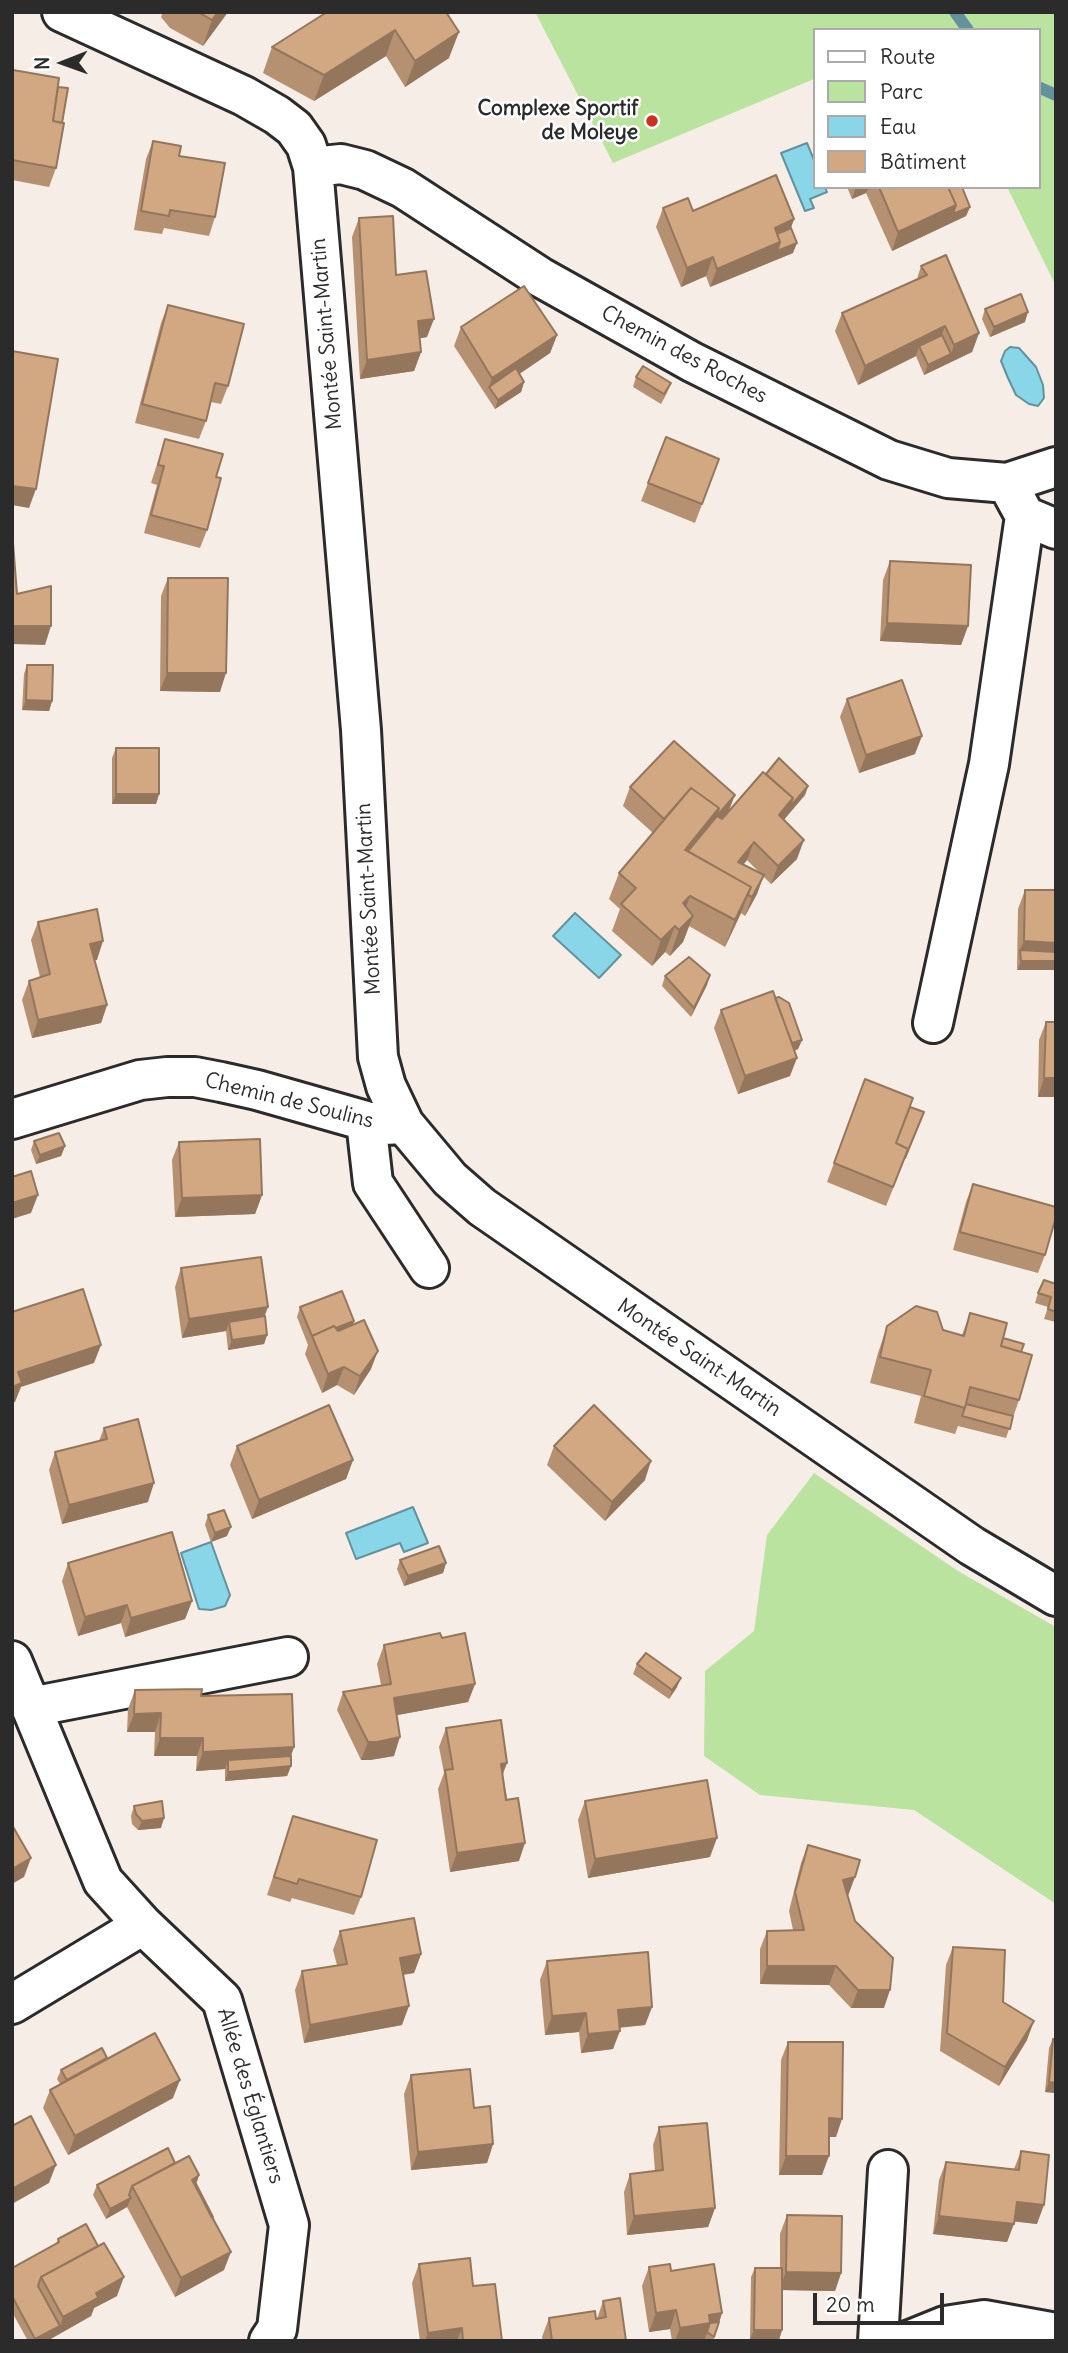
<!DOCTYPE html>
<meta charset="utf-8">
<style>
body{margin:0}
#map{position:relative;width:1068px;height:2353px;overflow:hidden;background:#f6eee6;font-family:Delius,sans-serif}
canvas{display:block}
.frame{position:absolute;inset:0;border:14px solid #2b2b2b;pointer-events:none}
.legend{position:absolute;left:813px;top:28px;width:228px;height:161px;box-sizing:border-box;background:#fff;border:2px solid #aaa;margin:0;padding:9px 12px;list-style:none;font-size:21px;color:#2b2b2b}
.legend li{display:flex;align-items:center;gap:14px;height:35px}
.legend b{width:35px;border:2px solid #aaa}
.north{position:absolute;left:28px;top:28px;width:70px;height:70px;-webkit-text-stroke:5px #fff;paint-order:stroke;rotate:269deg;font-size:19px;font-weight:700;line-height:28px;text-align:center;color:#2b2b2b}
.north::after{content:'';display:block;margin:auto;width:24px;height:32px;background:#2b2b2b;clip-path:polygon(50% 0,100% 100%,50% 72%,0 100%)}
.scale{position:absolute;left:813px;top:2293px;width:131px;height:32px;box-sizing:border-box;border:4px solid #2b2b2b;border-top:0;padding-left:9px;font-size:21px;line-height:24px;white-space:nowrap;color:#2b2b2b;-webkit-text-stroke:5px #fff;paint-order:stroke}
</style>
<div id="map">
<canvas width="1068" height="2353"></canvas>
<div class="frame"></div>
<ul class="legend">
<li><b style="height:9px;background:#fff"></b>Route</li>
<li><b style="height:19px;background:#bbe3a0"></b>Parc</li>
<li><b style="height:19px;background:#88d6e7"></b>Eau</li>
<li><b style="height:19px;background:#d2a883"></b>Bâtiment</li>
</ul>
<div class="north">N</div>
<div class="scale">20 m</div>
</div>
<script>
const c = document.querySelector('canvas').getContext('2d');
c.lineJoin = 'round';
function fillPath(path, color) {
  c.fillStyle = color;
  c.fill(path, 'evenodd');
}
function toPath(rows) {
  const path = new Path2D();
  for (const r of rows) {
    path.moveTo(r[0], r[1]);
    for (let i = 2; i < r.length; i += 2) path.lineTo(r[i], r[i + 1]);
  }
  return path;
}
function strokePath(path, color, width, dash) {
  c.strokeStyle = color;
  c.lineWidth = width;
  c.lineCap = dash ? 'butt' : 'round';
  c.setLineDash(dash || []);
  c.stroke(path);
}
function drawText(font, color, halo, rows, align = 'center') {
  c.font = font + ' Delius,sans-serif';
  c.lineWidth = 5;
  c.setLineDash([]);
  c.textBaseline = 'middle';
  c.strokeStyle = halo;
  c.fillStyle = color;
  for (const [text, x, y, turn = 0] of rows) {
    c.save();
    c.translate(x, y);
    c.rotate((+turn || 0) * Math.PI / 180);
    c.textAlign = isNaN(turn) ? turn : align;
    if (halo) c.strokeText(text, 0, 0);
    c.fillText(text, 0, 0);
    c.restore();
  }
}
fillPath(toPath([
 [535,12,1056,12,1056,286,1007,187,1038,187,1038,30,814,30,814,79,613,163],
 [814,1473,958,1571,1056,1627,1056,1904,914,1810,760,1795,704,1756,705,1671,754,1631,767,1535]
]), '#bbe3a0');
const water = toPath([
 [807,143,814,160,814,187,825,187,827,192,810,199,814,208,805,211,781,153,807,143],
 [1010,347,1019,348,1036,367,1043,385,1044,398,1038,406,1029,404,1016,395,1008,378,1001,361,1005,351,1010,347],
 [575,913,621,955,599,978,553,936,575,913],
 [413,1507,428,1543,404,1552,400,1543,356,1559,346,1533,413,1507],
 [211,1542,230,1595,225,1606,211,1610,199,1609,181,1553,211,1542]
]);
fillPath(water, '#88d6e7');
strokePath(water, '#63929c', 2);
strokePath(toPath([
 [955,12,968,30],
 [1038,87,1056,95]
]), '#63929c', 12);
const minor = toPath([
 [62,12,244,96,277,115,294,128,306,145,313,167,361,730,378,1057,386,1086,404,1124,450,1179,482,1207,972,1546,1056,1596],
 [313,167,341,164,365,170,403,188,540,277,692,362,889,460,948,478,1007,483,1056,467],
 [1013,494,1025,516,1056,529],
 [933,1023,989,764,1025,516],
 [12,1119,140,1080,167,1077,195,1077,221,1082,257,1090,366,1121,384,1125,404,1124],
 [366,1121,373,1183,429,1268],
 [12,1661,103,1881,143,1925,222,2000,289,2225,277,2329,269,2341],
 [31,1707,288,1657],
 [12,2004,143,1925],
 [878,2341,888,2170],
 [908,2341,945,2326,984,2320,1056,2333]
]);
strokePath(minor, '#2b2b2b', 44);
strokePath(minor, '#fff', 38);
fillPath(toPath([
 [163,12,228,12,203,46,170,28,161,17],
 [446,12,449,58,405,87,386,56,314,101,263,73,272,47],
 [12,72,58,87,62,123,56,168,49,187,12,180],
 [153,141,179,156,215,217,209,236,164,228,162,234,134,230,146,159],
 [847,187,962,187,970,207,966,216,892,251,866,193,852,199],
 [663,208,794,219,791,228,793,253,710,287,706,276,681,287,656,227],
 [359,218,396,275,427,337,419,338,421,352,414,371,360,379,352,237],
 [921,266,979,333,972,352,924,375,916,356,858,385,835,331,842,313,917,279],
 [168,305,228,386,221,404,211,402,206,421,199,439,135,423,161,323],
 [985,309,1025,322,990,337,982,319],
 [461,327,557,335,550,353,519,374,524,382,521,392,495,409,454,346],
 [636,377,671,383,667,393,661,404,633,387],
 [165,439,216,477,207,530,200,548,144,533,157,485,151,483],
 [719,459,695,523,641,501,648,483],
 [890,561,968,626,961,645,880,641,883,580],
 [168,578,220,692,160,691,161,596],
 [27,665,52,701,49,711,22,710,24,674],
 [847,699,915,754,859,773,840,717],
 [116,748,159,794,156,804,112,804,112,758],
 [766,774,808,786,805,795,783,820,797,859,771,884,763,876,757,894,745,916,741,913,725,947,689,926,683,942,670,956,665,952,652,966,612,931,620,909,609,899,619,873,653,833,623,806,630,787,728,812],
 [747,860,761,874,743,865],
 [1025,890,1056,890,1017,970,1018,909],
 [38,922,97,960,95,960,107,1005,101,1023,32,1038,22,1000,29,981,40,977,31,940],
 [665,976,707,985,691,1017,662,986],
 [775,998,802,1040,798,1049,794,1051,790,1076,738,1094,714,1028,721,1010],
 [1046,1022,1056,1097,1038,1097,1039,1040],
 [865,1079,910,1107,924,1112,886,1206,827,1182],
 [34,1141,65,1146,61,1156,36,1164,31,1150],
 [179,1142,262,1195,255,1214,175,1217,172,1160],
 [973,1184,1045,1255,1038,1273,953,1250,966,1202],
 [181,1268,265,1316,267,1335,264,1344,228,1350,226,1331,182,1338,175,1287],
 [1056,1284,1056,1322,1044,1319,1048,1307,1035,1303,1038,1293],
 [300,1307,354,1321,353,1325,371,1369,354,1395,337,1385,322,1393,305,1354,308,1345,297,1317],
 [970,1313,1022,1352,1019,1400,1006,1438,958,1426,955,1434,914,1423,921,1396,870,1383,878,1353,887,1326,943,1330,962,1335],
 [104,1428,148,1502,62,1524,49,1470,55,1452,99,1441],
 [237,1446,353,1460,346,1479,252,1519,230,1465],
 [554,1446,645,1480,605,1521,547,1465],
 [208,1515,227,1536,211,1542,205,1525],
 [400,1560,446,1563,443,1573,404,1586,397,1569],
 [68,1563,192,1601,185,1619,125,1637,121,1623,78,1636,62,1581],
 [442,1638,475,1684,468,1702,397,1715,394,1756,370,1760,361,1760,337,1710,343,1692,381,1685,377,1664,384,1645],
 [637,1664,677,1687,669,1699,633,1674],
 [135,1690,201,1696,294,1747,291,1756,291,1766,287,1776,225,1781,225,1769,196,1771,197,1756,154,1756,155,1732,127,1732,128,1709],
 [446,1728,503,1776,519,1861,450,1872,438,1789,444,1773,439,1747],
 [585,1801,710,1857,588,1878,578,1820],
 [134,1806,161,1828,138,1830,132,1824,131,1816],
 [293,1816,361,1897,354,1915,292,1898,290,1902,267,1895],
 [808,1845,848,1896,855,1921,884,2008,851,2008,829,1985,760,1984,760,1949,767,1931,793,1930,789,1911,801,1863],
 [340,1931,421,1954,414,1973,403,1975,402,2025,304,2043,295,1990,302,1971,337,1965,333,1950],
 [953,1947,1003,2002,1027,2040,999,2086,940,2051,946,1965],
 [547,1961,652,2007,645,2025,619,2028,613,2049,581,2053,579,2032,545,2035,540,1980],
 [1053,2039,1056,2093,1045,2092,1049,2048],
 [788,2042,836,2137,829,2137,822,2175,779,2175,781,2060],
 [107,2058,173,2098,68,2155,43,2108,50,2090,60,2084,57,2079,61,2070],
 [411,2075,474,2108,493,2144,487,2163,411,2170,404,2094],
 [659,2127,715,2208,708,2227,627,2235,624,2192,630,2174,655,2171,653,2145],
 [1021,2151,1037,2224,1014,2221,1007,2242,933,2234,939,2180,946,2162,1014,2169],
 [175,2163,199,2175,196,2184,213,2219,224,2270,175,2297,127,2207,106,2219,93,2195,97,2185],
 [787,2215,841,2273,835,2291,782,2290,782,2330,779,2340,750,2339,751,2277,755,2268,780,2268,780,2234],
 [58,2239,117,2296,94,2308,91,2316,47,2341,28,2341,12,2312,12,2268,56,2244],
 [419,2264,473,2286,502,2341,420,2341,412,2283],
 [649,2267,671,2271,722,2313,713,2341,672,2341,670,2329,649,2332,642,2286],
 [603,2301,626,2341,543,2341,542,2337,549,2318,597,2319]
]), '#b59071');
fillPath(toPath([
 [218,12,228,12,203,46,212,20],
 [395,30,386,56,314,101,324,75],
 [459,32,449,58,405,87,415,61],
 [856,187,869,187,866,193,852,199],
 [956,205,949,224,892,251,898,232],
 [970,207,966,216,949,224,953,214],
 [794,219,787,238,774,244,775,228],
 [780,242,797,243,793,253,710,287,717,269],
 [713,257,706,276,681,287,687,268],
 [1028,312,1025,322,990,337,994,327],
 [434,319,427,337,411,340,418,321],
 [945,326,938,345,919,346,916,356,858,385,865,366],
 [979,333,972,352,924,375,928,365,951,354,954,345],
 [557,335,550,353,493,392,489,387,492,378],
 [421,352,414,371,360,379,367,360],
 [524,382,521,392,495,409,498,400],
 [12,486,36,489,29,508,12,505],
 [887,623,968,626,961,645,880,641],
 [12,626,51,626,45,645,12,644],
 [167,673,226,673,220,692,160,691],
 [26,700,52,701,49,711,22,710],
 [922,736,915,754,859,773,866,755],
 [808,786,805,795,772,834,779,815,793,798],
 [116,794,159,794,156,804,112,804],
 [735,795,728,813,682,857,685,850,719,808],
 [804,840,797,859,771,884,778,866],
 [754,842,747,860,731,880,738,862],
 [764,875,757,894,745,916,752,897],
 [751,887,741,913,725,947,735,920],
 [690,896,681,922,683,903],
 [693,916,683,942,670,956,679,930],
 [675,926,665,952,652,966,661,940],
 [103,941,97,960,84,962,90,944],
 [1024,941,1056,943,1056,970,1017,970,1021,961,1020,950],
 [710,975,707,985,691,1017,694,1008],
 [107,1005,101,1023,32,1038,38,1020],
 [802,1040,798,1049,782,1055,786,1046],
 [797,1058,790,1076,738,1094,745,1076],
 [1044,1078,1056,1078,1056,1097,1038,1097],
 [65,1146,61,1156,36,1164,40,1155],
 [38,1195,31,1213,12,1219,12,1203],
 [262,1195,255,1214,175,1217,182,1198],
 [268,1307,261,1326,229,1322,226,1331,182,1338,189,1319],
 [354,1321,350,1331,312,1338],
 [267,1335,264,1344,228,1350,232,1340],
 [101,1345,94,1363,21,1387,15,1402,12,1403,12,1387,18,1372],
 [378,1351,371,1369,354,1395,360,1376],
 [344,1367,337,1385,322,1393,328,1374],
 [353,1460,346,1479,252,1519,259,1500],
 [651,1461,645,1480,605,1521,612,1502],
 [154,1483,148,1502,62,1524,69,1505],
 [231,1527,227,1536,211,1542,215,1533],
 [446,1563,443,1573,404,1586,408,1576],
 [192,1601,185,1619,125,1637,131,1618],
 [127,1605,121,1623,78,1636,85,1617],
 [681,1678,677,1687,669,1699,672,1690],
 [475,1684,468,1702,387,1717,394,1698],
 [161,1713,155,1732,127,1732,134,1714],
 [400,1737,394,1756,370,1760,361,1760,368,1742],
 [160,1738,203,1738,197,1756,154,1756],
 [294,1747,287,1766,228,1760,225,1769,196,1771,203,1752],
 [507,1763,500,1782,501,1764],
 [291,1766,287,1776,225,1781,228,1772],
 [164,1818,161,1828,138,1830,142,1821],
 [717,1838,710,1857,588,1878,595,1859],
 [525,1843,519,1861,450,1872,457,1853],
 [31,1858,24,1877,12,1884,12,1869],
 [855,1877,848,1896,843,1880],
 [421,1954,414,1973,393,1976,400,1958],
 [767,1966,836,1966,829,1985,760,1984],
 [858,1990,890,1990,884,2008,851,2008],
 [409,2006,402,2025,304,2043,310,2025],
 [652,2007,645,2025,611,2028,618,2010],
 [586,2013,579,2032,545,2035,552,2016],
 [1034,2021,1027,2040,999,2086,1005,2067],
 [620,2031,613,2049,581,2053,588,2034],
 [180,2080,173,2098,68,2155,75,2136],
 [1049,2082,1056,2083,1056,2093,1045,2092],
 [829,2118,842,2119,836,2137,822,2137],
 [493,2144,487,2163,411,2170,418,2152],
 [786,2156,829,2156,822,2175,779,2175],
 [56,2165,49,2183,12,2204,12,2189],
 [199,2175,193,2194,192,2180],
 [131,2198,127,2207,106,2219,110,2209],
 [1017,2202,1044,2205,1037,2224,1010,2221],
 [715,2208,708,2227,627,2235,634,2216],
 [939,2216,1014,2224,1007,2242,933,2234],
 [231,2252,224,2270,175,2297,181,2278],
 [786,2272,841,2273,835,2291,779,2290],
 [124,2277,117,2296,94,2308,91,2316,47,2341,35,2341,35,2339,60,2326,63,2317,96,2293],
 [676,2310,670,2329,649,2332,656,2313],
 [722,2313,716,2332,707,2333,704,2341,675,2341,680,2328,709,2315],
 [462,2328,457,2341,425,2341,428,2333],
 [754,2330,782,2330,779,2340,750,2339]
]), '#93765c');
const building = toPath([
 [198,12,218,12,212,20,198,12],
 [327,12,446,12,459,32,415,61,395,30,324,75,272,47,327,12],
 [13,70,59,78,53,121,64,123,56,168,12,160,13,70],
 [58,87,68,88,62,123,53,121,58,87],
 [153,141,181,146,179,156,225,163,215,217,170,210,169,216,141,211,153,141],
 [776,175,794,219,775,228,780,242,717,269,713,257,687,268,663,208,688,198,693,211,776,175],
 [879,187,948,187,956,205,898,232,879,187],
 [948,187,962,187,970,207,953,214,956,205,948,187],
 [393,216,396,275,426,271,434,319,418,321,421,352,367,360,359,218,393,216],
 [791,228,797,243,777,251,780,242,777,234,791,228],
 [946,255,979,333,954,345,945,326,865,366,842,313,927,275,921,266,946,255],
 [524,286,557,335,492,378,461,327,524,286],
 [1021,294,1028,312,994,327,985,309,1021,294],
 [168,305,244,324,228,386,215,383,206,421,142,404,168,305],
 [942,335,951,354,928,365,919,346,942,335],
 [12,351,58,359,36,489,12,486,12,351],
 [643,366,671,383,664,394,636,377,643,366],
 [516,368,524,382,498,400,489,387,516,368],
 [666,437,719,459,702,504,648,483,666,437],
 [165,439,223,454,216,477,221,478,207,530,151,515,164,466,158,465,165,439],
 [12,530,17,594,51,586,51,626,12,626,12,530],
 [890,561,971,565,968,626,887,623,890,561],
 [168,578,228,578,226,673,167,673,168,578],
 [27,665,53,665,52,701,26,700,27,665],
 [902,680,922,736,866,755,847,699,902,680],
 [674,741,735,795,717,816,719,808,691,788,664,819,630,787,674,741],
 [116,748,159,748,159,794,116,794,116,748],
 [779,758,808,786,790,807,793,798,766,774,779,758],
 [763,772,793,798,779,815,804,840,778,866,754,842,738,862,764,875,752,897,748,895,751,887,688,851,717,816,722,819,763,772],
 [691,788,719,808,685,850,751,887,735,920,690,896,683,903,693,916,679,930,675,926,661,940,621,904,636,888,619,873,691,788],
 [1025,890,1056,890,1056,943,1024,941,1025,890],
 [97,909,103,941,90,944,107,1005,38,1020,29,981,50,974,38,922,97,909],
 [1020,950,1056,952,1056,961,1021,961,1020,950],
 [689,957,710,975,694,1008,665,976,689,957],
 [773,991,797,1058,745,1076,721,1010,773,991],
 [779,997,789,1003,802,1040,792,1043,775,998,779,997],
 [1046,1022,1056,1022,1056,1078,1044,1078,1046,1022],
 [865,1079,913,1098,896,1143,908,1149,893,1187,834,1163,865,1079],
 [910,1107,924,1112,905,1158,908,1149,896,1143,910,1107],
 [59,1133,65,1146,40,1155,34,1141,59,1133],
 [260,1139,262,1195,182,1198,179,1142,260,1139],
 [31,1171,38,1195,12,1203,12,1177,31,1171],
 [973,1184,1056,1207,1056,1217,1045,1255,960,1232,973,1184],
 [261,1257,268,1307,189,1319,181,1268,261,1257],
 [1044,1280,1056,1284,1056,1312,1048,1309,1051,1297,1038,1293,1044,1280],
 [83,1289,101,1345,18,1372,22,1383,12,1387,12,1312,83,1289],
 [342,1291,354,1321,336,1328,334,1326,312,1336,300,1307,342,1291],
 [916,1306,937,1312,943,1330,964,1336,970,1313,1007,1323,1001,1346,1032,1355,1019,1400,970,1387,965,1408,924,1396,931,1370,880,1357,887,1326,916,1306],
 [265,1316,267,1335,232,1340,229,1322,265,1316],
 [364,1320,378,1351,360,1376,344,1367,328,1374,312,1336,334,1326,338,1331,364,1320],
 [1003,1338,1024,1344,1021,1352,1001,1346,1003,1338],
 [966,1404,1013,1416,1010,1429,962,1416,966,1404],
 [329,1405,353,1460,259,1500,237,1446,329,1405],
 [594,1405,651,1461,612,1502,554,1446,594,1405],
 [138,1419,154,1483,69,1505,55,1452,107,1439,104,1428,138,1419],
 [224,1510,231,1527,215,1533,208,1515,224,1510],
 [172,1532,192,1601,131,1618,127,1605,85,1617,68,1563,172,1532],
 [439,1546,446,1563,408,1576,400,1560,439,1546],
 [440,1633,442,1638,465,1633,475,1684,394,1698,400,1737,377,1742,368,1742,343,1692,391,1684,384,1645,440,1633],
 [646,1653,681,1678,672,1690,637,1664,646,1653],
 [202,1689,201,1696,292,1694,294,1747,203,1752,203,1738,160,1738,161,1713,134,1714,135,1690,202,1689],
 [501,1720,507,1763,501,1764,506,1800,518,1798,525,1843,457,1853,445,1770,453,1769,446,1728,501,1720],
 [291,1756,291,1766,228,1772,228,1760,291,1756],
 [707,1780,717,1838,595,1859,585,1801,707,1780],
 [162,1801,164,1818,142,1821,136,1814,134,1806,162,1801],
 [293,1816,377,1840,361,1897,299,1879,297,1884,274,1877,293,1816],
 [12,1825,31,1858,12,1869,12,1825],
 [808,1845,860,1860,855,1877,843,1880,855,1921,893,1958,890,1990,858,1990,836,1966,767,1966,767,1931,804,1930,795,1892,808,1845],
 [414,1918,421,1954,400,1958,409,2006,310,2025,302,1971,347,1964,340,1931,414,1918],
 [953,1947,1005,1950,1003,2002,1034,2021,1005,2067,947,2033,953,1947],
 [648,1952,652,2007,618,2010,620,2031,588,2034,586,2013,552,2016,547,1961,648,1952],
 [155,2033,180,2080,75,2136,50,2090,155,2033],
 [1053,2039,1056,2039,1056,2083,1049,2082,1053,2039],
 [788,2042,843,2042,842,2119,829,2118,829,2156,786,2156,788,2042],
 [102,2048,107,2058,67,2080,61,2070,102,2048],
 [470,2069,474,2108,490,2106,493,2144,418,2152,411,2075,470,2069],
 [31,2116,56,2165,12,2189,12,2126,31,2116],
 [707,2123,715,2208,634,2216,630,2174,663,2170,659,2127,707,2123],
 [168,2148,175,2163,132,2186,129,2195,131,2198,110,2209,97,2185,168,2148],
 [1021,2151,1049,2155,1044,2205,1017,2202,1014,2224,939,2216,946,2162,1019,2170,1021,2151],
 [189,2156,199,2175,192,2180,231,2252,181,2278,132,2186,189,2156],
 [196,2184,213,2217,212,2218,195,2185,196,2184],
 [787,2215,842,2216,841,2273,786,2272,787,2215],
 [86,2224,98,2246,41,2277,38,2286,60,2326,35,2339,12,2296,12,2268,59,2242,58,2239,86,2224],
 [104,2243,124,2277,96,2293,98,2298,63,2317,41,2277,104,2243],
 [470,2258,473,2286,495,2284,502,2341,463,2341,462,2328,428,2333,419,2264,470,2258],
 [670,2264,671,2271,714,2264,722,2313,709,2315,710,2323,680,2328,676,2310,656,2313,649,2267,670,2264],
 [755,2268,782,2268,782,2330,754,2330,755,2268],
 [620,2298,626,2341,552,2341,549,2318,595,2311,596,2319,606,2317,603,2301,620,2298],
 [719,2322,714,2337,707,2332,710,2323,719,2322]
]);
fillPath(building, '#d2a883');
strokePath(building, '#93765c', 2);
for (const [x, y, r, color] of [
 [652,121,7,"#c8321e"]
]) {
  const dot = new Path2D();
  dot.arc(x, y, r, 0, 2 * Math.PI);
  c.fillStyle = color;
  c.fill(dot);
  strokePath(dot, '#fff', 2.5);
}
drawText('bold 21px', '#2b2b2b', '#fff', [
 ["Complexe Sportif",638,109],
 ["de Moleye",638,133]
], 'right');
drawText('21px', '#2b2b2b', '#fff', [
 ["Montée Saint-Martin",327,334,-95],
 ["Chemin des Roches",684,355,28],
 ["Montée Saint-Martin",369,899,-93],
 ["Chemin de Soulins",289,1101,14],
 ["Montée Saint-Martin",699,1358,34],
 ["Allée des Églantiers",250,2096,73]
]);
</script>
